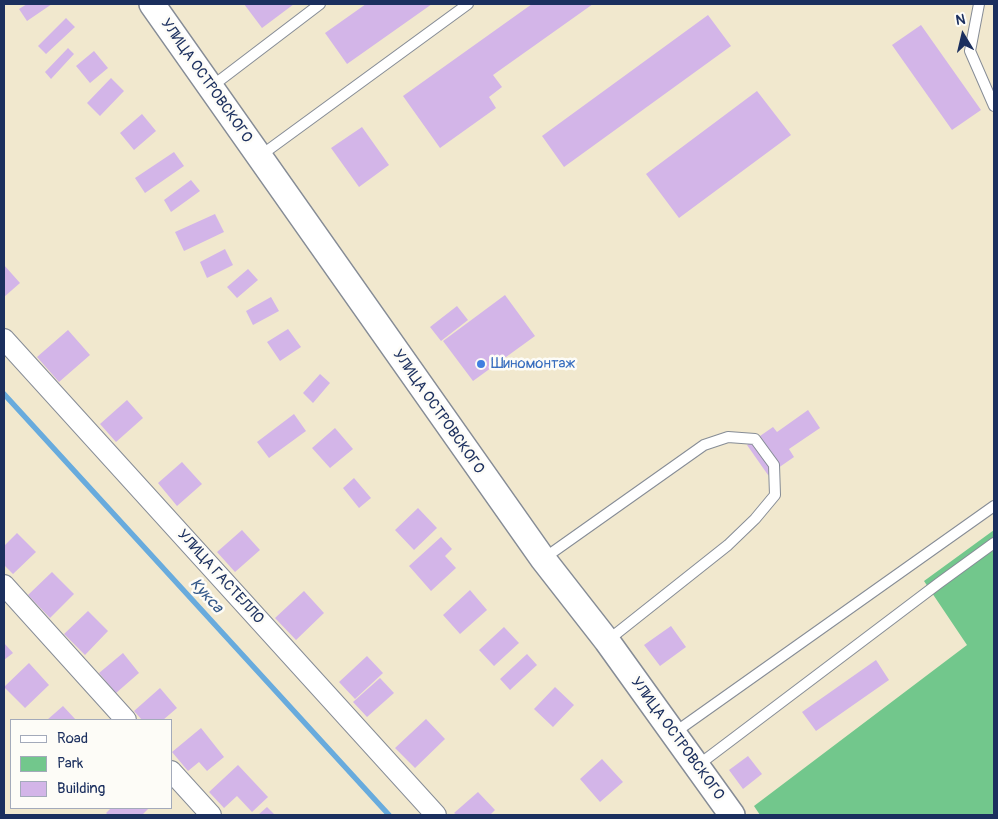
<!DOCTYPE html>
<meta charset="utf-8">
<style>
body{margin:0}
#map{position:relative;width:998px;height:819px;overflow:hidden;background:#f1e8ce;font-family:Pangolin,sans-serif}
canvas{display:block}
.frame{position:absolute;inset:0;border:5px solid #1b2f5e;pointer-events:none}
.legend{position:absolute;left:10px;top:719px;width:162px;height:90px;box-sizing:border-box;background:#fdfcf7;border:1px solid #a3aaba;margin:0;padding:6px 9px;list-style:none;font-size:15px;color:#1b2f5e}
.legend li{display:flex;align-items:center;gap:10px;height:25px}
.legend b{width:25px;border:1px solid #a3aaba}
.north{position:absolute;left:938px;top:10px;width:50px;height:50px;-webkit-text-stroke:4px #fdfcf7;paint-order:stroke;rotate:351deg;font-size:14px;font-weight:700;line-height:20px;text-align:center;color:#1b2f5e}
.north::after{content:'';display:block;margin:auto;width:18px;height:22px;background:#1b2f5e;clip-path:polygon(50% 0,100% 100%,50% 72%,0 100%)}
</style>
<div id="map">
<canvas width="998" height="819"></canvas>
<div class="frame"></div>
<ul class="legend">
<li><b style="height:6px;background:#fff"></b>Road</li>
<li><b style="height:14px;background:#72c78c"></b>Park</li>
<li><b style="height:14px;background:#d3b5e8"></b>Building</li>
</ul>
<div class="north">N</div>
</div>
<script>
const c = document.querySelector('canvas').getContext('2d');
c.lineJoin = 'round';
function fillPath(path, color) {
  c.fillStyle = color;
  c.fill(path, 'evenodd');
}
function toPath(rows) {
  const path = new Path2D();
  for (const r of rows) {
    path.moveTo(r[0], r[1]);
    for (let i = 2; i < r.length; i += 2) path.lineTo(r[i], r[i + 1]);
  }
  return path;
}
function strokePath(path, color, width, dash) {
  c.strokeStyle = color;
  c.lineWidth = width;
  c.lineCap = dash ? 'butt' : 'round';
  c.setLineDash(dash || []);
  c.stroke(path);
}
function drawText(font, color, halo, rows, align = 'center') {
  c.font = font + ' Pangolin,sans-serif';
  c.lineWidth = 5;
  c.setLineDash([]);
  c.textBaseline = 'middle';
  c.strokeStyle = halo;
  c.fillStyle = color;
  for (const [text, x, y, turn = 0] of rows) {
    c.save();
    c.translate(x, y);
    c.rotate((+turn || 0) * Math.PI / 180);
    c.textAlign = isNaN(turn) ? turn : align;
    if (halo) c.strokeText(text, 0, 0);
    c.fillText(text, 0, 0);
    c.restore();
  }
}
fillPath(toPath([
 [994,530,994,815,760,815,754,806,967,645,924,581]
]), '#72c78c');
strokePath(toPath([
 [4,394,389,815]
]), '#68abdd', 5.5);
fillPath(toPath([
 [27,4,52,4,27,21,19,9],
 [244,4,294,4,262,28],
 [366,4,432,4,347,64,325,33],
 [532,4,593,4,493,75,502,87,489,97,496,108,440,148,403,96],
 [708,15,731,46,564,167,542,136],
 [66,18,75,27,46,54,38,46],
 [921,25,981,110,952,130,892,45],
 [68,48,74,54,51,79,45,72],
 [94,51,108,68,90,83,76,66],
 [111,78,124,91,100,116,87,103],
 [757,91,791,135,679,218,646,174],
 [142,114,156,131,134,150,120,133],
 [362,127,389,165,359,187,331,148],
 [174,152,184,166,145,193,135,178],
 [191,180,200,191,171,212,164,200],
 [215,214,224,232,184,251,175,232],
 [225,249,233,265,207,278,200,262],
 [4,265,20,283,4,297],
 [248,269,258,280,237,298,227,287],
 [505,295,535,336,473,381,443,341],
 [271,297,279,311,253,325,246,311],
 [457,306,468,320,441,341,430,327],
 [288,329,301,347,280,361,267,342],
 [68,330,90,355,59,382,37,357],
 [320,374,330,383,313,403,303,393],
 [127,400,143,418,116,442,100,424],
 [808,410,820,428,789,449,794,457,768,475,747,445,773,427,777,432],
 [294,414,306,431,269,458,257,442],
 [335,428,353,449,330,468,312,448],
 [182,462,202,484,177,506,158,483],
 [354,478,371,498,359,508,343,488],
 [418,508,437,528,414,550,395,530],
 [242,530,260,550,235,572,217,552],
 [17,533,36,552,13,574,4,565,4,546],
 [441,537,452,549,445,556,456,568,431,591,409,566],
 [52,572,74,594,50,618,28,595],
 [470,590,487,610,460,634,443,615],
 [304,591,324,613,296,640,275,618],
 [88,611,108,631,85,655,64,634],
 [671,626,686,647,660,666,644,645],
 [504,627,519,643,494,666,479,650],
 [4,643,13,653,4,660],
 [123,653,139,673,116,693,99,673],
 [527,654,537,665,510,690,500,679],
 [367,656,383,673,355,699,339,682],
 [876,660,889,680,816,731,802,712],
 [29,663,49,685,25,708,4,687],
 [380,678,394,693,367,717,353,702],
 [555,687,574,705,553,727,534,709],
 [160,688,177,708,163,720,142,720,134,711],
 [63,706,76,720,47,720],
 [426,719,445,739,415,768,395,748],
 [201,728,224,757,207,771,199,762,188,771,172,752],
 [748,756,762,774,743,789,729,770],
 [602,759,623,782,600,802,580,779],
 [238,765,268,797,252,812,237,796,224,808,209,792],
 [478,792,495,810,490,815,457,815,454,813],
 [267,807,275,815,258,815],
 [111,808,149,808,142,815,108,815,106,813]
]), '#d3b5e8');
const service = toPath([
 [979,4,970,51,994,106],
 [211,87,320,4],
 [260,156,468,4],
 [543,559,704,445,728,437,755,439,774,465,775,495,755,519,728,545,607,641],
 [674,733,994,506],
 [697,766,939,583,994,543]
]);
const minor = toPath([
 [4,339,436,815],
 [4,585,126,720],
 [171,771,211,815]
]);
const tertiary = toPath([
 [152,4,543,559,607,641,732,815]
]);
strokePath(service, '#868c96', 12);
strokePath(minor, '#868c96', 22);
strokePath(tertiary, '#868c96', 28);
strokePath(service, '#fff', 10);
strokePath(minor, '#fff', 20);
strokePath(tertiary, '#fff', 25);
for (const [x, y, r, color] of [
 [481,364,5,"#3f7fe0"]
]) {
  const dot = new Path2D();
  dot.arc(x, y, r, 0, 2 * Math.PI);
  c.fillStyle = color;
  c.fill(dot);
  strokePath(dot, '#fdfcf7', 2);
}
drawText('15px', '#1b2f5e', '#fdfcf7', [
 ["УЛИЦА ОСТРОВСКОГО",206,81,55],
 ["УЛИЦА ОСТРОВСКОГО",438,412,55],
 ["УЛИЦА ГАСТЕЛЛО",220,577,48],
 ["УЛИЦА ОСТРОВСКОГО",677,739,54]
]);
drawText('15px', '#366cbe', '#fdfcf7', [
 ["Шиномонтаж",491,364]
], 'left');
drawText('italic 16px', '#365a8a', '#fdfcf7', [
 ["Кукса",206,596,48]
]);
</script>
